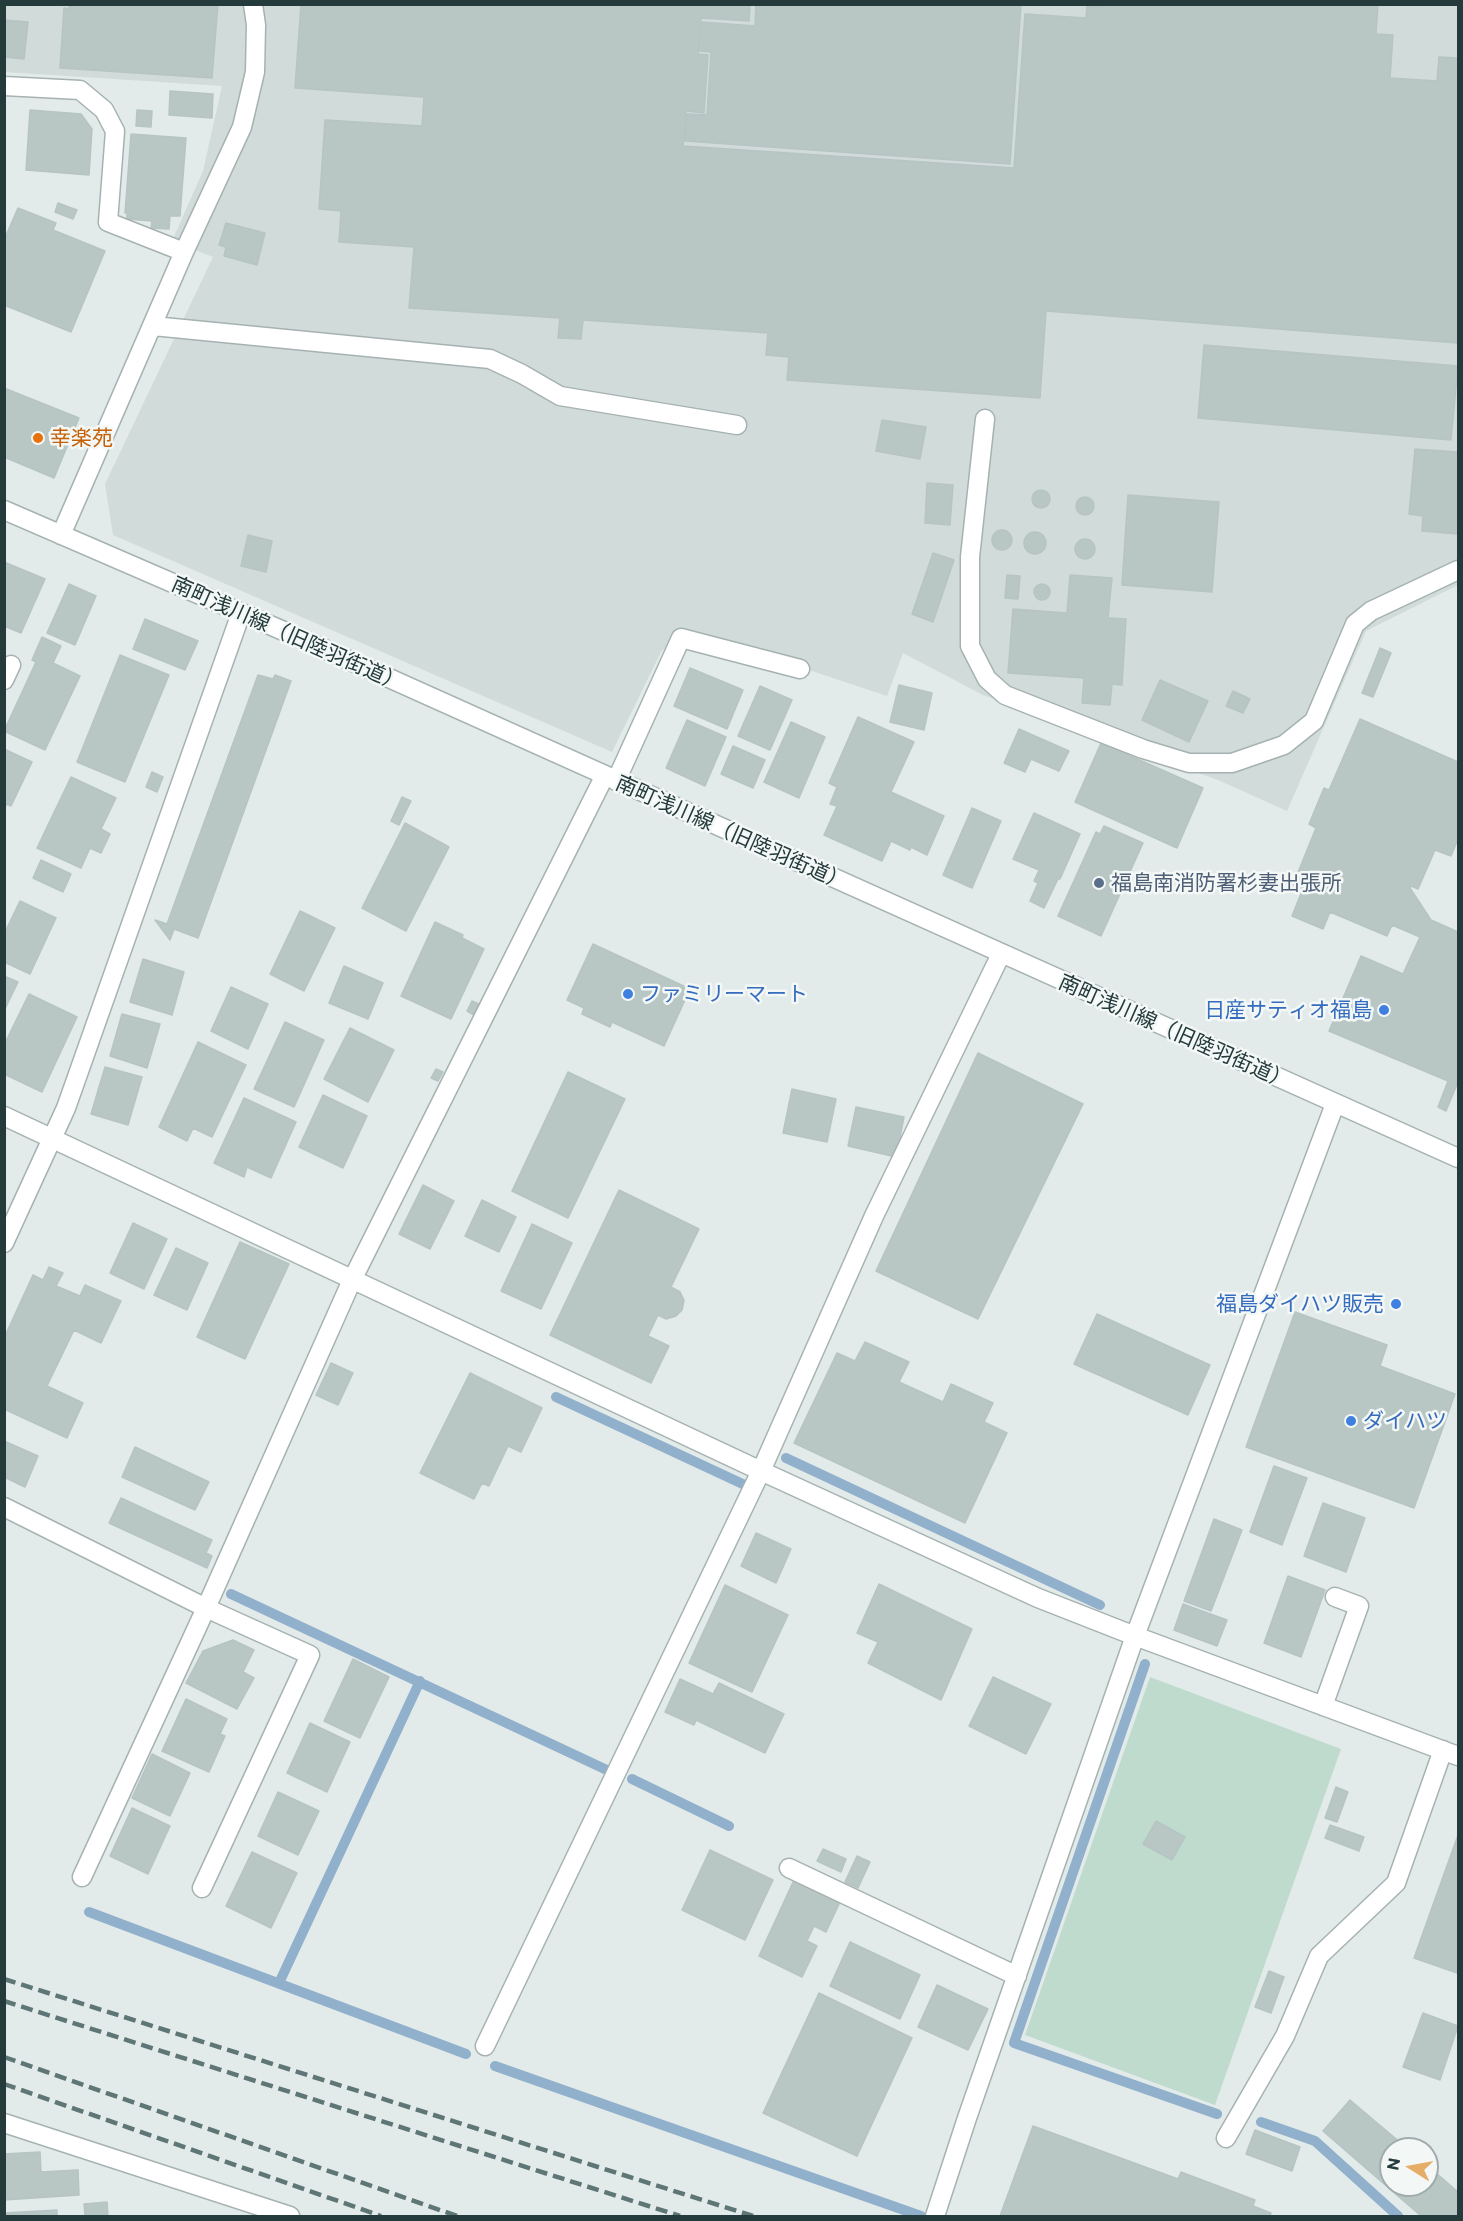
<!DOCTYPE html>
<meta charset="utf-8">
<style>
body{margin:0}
#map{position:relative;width:1463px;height:2221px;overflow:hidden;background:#e3ebea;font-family:Commissioner,sans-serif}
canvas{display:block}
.frame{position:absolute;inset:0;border:6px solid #243a3b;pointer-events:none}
.north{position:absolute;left:1379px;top:2137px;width:60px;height:60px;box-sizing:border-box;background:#f3f8f7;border:2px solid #a0acac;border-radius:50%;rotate:281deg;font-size:16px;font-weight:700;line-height:24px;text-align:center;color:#243a3b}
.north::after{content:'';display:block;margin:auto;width:21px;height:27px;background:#e5ad67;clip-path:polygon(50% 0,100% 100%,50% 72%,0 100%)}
</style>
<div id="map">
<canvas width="1463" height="2221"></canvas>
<div class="frame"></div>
<div class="north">N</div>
</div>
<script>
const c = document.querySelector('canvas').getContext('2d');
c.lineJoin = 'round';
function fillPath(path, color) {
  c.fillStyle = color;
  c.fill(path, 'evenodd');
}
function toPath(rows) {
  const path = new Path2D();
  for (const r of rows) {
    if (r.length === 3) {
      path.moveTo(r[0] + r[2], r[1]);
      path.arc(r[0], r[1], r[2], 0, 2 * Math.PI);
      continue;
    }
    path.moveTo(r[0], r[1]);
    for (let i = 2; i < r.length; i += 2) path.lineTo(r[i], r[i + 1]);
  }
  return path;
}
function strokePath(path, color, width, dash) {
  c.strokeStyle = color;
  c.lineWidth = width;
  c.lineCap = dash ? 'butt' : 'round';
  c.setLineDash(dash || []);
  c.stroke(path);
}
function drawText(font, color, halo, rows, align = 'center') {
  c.font = font + ' Commissioner,"Noto Sans JP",sans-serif';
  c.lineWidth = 5;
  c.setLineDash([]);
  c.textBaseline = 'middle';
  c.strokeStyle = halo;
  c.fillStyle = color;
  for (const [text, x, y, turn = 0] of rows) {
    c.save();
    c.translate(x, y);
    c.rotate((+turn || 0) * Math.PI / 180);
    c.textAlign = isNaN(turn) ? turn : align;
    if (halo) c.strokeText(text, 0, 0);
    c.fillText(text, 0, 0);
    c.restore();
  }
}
fillPath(toPath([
 [4,5,1458,5,1458,585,1366,631,1287,811,1218,780,983,695,903,653,887,696,734,645,678,637,661,652,612,752,113,535,105,484,213,257,172,241,203,171,222,86,5,72]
]), '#d1dbda');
fillPath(toPath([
 [1150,1677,1341,1749,1215,2105,1025,2035]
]), '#bedbce');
strokePath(toPath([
 [556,1397,747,1486],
 [786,1458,1100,1605],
 [231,1594,609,1771],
 [1145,1664,1014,2043,1217,2114],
 [632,1779,729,1826],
 [89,1912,466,2054],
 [279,1983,420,1681],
 [495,2066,921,2216],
 [1261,2122,1315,2141,1398,2216]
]), '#90b0cb', 10);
const building = toPath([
 [69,4,218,4,212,78,60,68,64,8,69,9,69,4],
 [301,4,750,4,749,21,701,18,698,54,708,55,704,113,686,111,683,146,1014,168,1025,14,1086,18,1087,6,1101,7,1104,4,1378,4,1376,34,1393,35,1390,78,1437,81,1439,57,1458,58,1458,343,1046,311,1040,398,787,380,789,357,766,355,768,333,583,320,581,339,558,338,560,318,409,308,414,247,339,242,341,211,319,209,325,120,422,126,424,97,295,88,301,4],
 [756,4,1021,4,1010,164,685,141,687,114,707,115,711,52,699,51,701,22,755,26,756,4],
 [4,20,28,22,24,59,4,57,4,20],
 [170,91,213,94,212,118,169,115,170,91],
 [30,110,81,114,92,129,89,175,26,170,30,110],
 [137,110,152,111,151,127,136,126,137,110],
 [131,134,186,138,180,216,170,216,169,229,151,228,152,221,127,219,127,213,125,213,131,134],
 [58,203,77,210,73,219,55,212,58,203],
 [18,208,56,223,53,230,105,251,71,332,4,305,4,240,18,208],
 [226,223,265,233,257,265,224,256,226,247,219,245,226,223],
 [1204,345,1458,366,1451,440,1198,418,1204,345],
 [4,388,79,418,54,478,4,457,4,388],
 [882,420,926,427,920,459,876,451,882,420],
 [1415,449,1458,452,1458,534,1422,531,1423,516,1409,514,1415,449],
 [927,483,953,485,950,525,925,523,927,483],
 [1041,499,9],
 [1128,495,1219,502,1212,592,1122,585,1128,495],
 [1085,506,9],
 [1002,540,10],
 [1035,543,11],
 [248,535,272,541,266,572,241,566,248,535],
 [1085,549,10],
 [933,553,954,560,933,622,912,614,933,553],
 [4,562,45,579,21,633,4,626,4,562],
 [1007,575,1020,576,1018,599,1005,598,1007,575],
 [1070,575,1112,578,1108,618,1126,619,1122,685,1112,684,1110,705,1082,703,1084,678,1008,673,1013,609,1067,613,1070,575],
 [1042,592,8],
 [69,584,96,596,75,645,47,633,69,584],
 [145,619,198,641,185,670,133,649,145,619],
 [42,637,61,646,53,663,80,676,45,750,4,731,36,662,32,660,42,637],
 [1380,648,1391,653,1373,697,1362,693,1380,648],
 [120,655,169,675,125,782,77,762,120,655],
 [690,668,743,690,727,729,674,706,690,668],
 [258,675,273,679,275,675,291,681,198,938,174,929,170,940,155,920,167,924,258,675],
 [1160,680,1208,701,1189,742,1142,720,1160,680],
 [899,685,932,693,924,730,890,722,899,685],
 [760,686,792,700,770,750,738,736,760,686],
 [1233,691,1250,699,1243,713,1226,706,1233,691],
 [858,717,914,742,891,792,944,816,927,855,911,847,910,850,891,841,882,861,824,835,837,806,830,804,837,787,829,783,858,717],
 [1360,719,1458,762,1458,839,1451,856,1435,850,1418,889,1411,886,1410,888,1431,920,1458,932,1458,1082,1446,1111,1438,1107,1448,1081,1329,1031,1361,956,1403,974,1420,937,1392,925,1387,936,1330,912,1323,929,1292,916,1302,891,1292,887,1316,828,1309,824,1324,788,1329,790,1360,719],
 [687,720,726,737,705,786,666,768,687,720],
 [791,722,825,737,799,798,764,782,791,722],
 [1019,729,1069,751,1059,771,1031,759,1025,772,1004,763,1019,729],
 [1101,743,1203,788,1177,848,1075,802,1101,743],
 [733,746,765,760,753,788,721,774,733,746],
 [4,749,32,762,11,806,7,804,4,808,4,749],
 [152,772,163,777,157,792,146,787,152,772],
 [71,777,116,798,101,829,110,834,101,853,90,848,81,868,37,848,71,777],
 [402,797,411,801,399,825,391,821,402,797],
 [972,808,1001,821,972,888,943,875,972,808],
 [1034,813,1080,834,1060,879,1058,879,1044,908,1030,901,1038,883,1034,881,1039,870,1013,859,1034,813],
 [405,823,449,847,406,931,362,908,405,823],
 [1104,826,1143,843,1101,936,1058,916,1096,832,1100,834,1104,826],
 [41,860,71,874,63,892,33,878,41,860],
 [20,901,56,918,30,974,4,962,4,934,20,901],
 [300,911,335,928,304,991,270,974,300,911],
 [435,922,463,935,462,938,484,949,451,1019,401,996,435,922],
 [593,944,690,989,664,1046,612,1022,610,1027,582,1014,584,1008,567,1000,593,944],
 [143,959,184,972,172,1015,130,1002,143,959],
 [344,966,383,983,368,1019,329,1003,344,966],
 [4,976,18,982,4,1011,4,976],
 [231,987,268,1004,248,1049,211,1031,231,987],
 [29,994,77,1017,42,1092,4,1074,4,1045,29,994],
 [472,1001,479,1004,474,1015,467,1011,472,1001],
 [122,1014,160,1024,147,1068,110,1056,122,1014],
 [285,1022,324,1040,294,1107,254,1089,285,1022],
 [350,1028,394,1050,368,1102,324,1079,350,1028],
 [198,1042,246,1065,212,1137,193,1128,187,1141,159,1127,198,1042],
 [978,1053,1083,1104,978,1319,876,1271,978,1053],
 [105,1067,142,1077,128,1125,91,1114,105,1067],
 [436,1069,443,1072,438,1081,431,1078,436,1069],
 [568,1072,625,1099,568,1218,512,1191,568,1072],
 [792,1089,836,1099,827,1142,783,1133,792,1089],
 [323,1095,367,1116,343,1168,299,1147,323,1095],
 [244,1098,296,1122,271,1178,247,1167,244,1177,214,1163,244,1098],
 [856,1107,904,1117,896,1157,848,1146,856,1107],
 [423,1185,454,1201,430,1249,399,1234,423,1185],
 [619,1190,699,1229,671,1287,680,1292,684,1300,682,1310,676,1316,666,1319,658,1315,648,1336,669,1346,651,1383,550,1335,619,1190],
 [482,1200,516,1217,499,1252,465,1236,482,1200],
 [133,1223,167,1239,144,1289,110,1273,133,1223],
 [532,1224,572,1243,541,1309,501,1291,532,1224],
 [240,1242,289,1264,245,1359,197,1337,240,1242],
 [176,1248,208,1263,187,1310,154,1295,176,1248],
 [49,1267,63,1273,56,1286,80,1296,85,1285,121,1301,101,1343,74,1330,47,1386,83,1403,67,1438,4,1409,4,1338,33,1275,43,1280,49,1267],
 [1295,1312,1387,1345,1380,1366,1455,1394,1414,1508,1246,1447,1295,1312],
 [1097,1314,1210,1365,1188,1415,1074,1364,1097,1314],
 [865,1342,909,1362,899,1382,943,1402,951,1384,993,1403,984,1422,1007,1433,965,1523,794,1443,837,1353,855,1361,865,1342],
 [331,1363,353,1373,338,1405,316,1395,331,1363],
 [470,1373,542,1408,521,1452,508,1446,489,1486,482,1483,474,1499,420,1473,470,1373],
 [4,1441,38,1456,25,1487,4,1477,4,1441],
 [135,1447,209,1482,195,1510,122,1477,135,1447],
 [1274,1466,1307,1478,1282,1545,1250,1532,1274,1466],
 [121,1498,212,1540,206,1553,212,1556,207,1568,109,1523,121,1498],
 [1323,1503,1365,1518,1346,1572,1304,1556,1323,1503],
 [1214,1519,1242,1530,1211,1611,1184,1601,1214,1519],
 [756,1533,791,1549,776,1583,741,1566,756,1533],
 [1288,1576,1325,1590,1301,1657,1264,1643,1288,1576],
 [879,1584,972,1629,941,1700,868,1663,878,1642,857,1633,879,1584],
 [725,1585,788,1615,752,1692,689,1663,725,1585],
 [1183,1604,1227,1620,1217,1646,1174,1630,1183,1604],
 [233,1640,254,1650,243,1672,254,1678,237,1709,186,1683,203,1651,233,1640],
 [353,1659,389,1677,360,1738,324,1721,353,1659],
 [993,1677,1051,1704,1026,1754,969,1726,993,1677],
 [680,1679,713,1694,719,1683,784,1714,765,1753,696,1720,694,1725,665,1712,680,1679],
 [186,1699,227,1719,220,1734,225,1736,209,1772,162,1751,186,1699],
 [310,1723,350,1742,327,1792,287,1773,310,1723],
 [152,1754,190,1773,170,1816,132,1798,152,1754],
 [1336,1787,1348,1792,1337,1822,1325,1818,1336,1787],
 [278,1792,319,1811,298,1855,258,1836,278,1792],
 [132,1808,170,1826,148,1874,110,1856,132,1808],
 [1156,1821,1185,1837,1172,1860,1143,1844,1156,1821],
 [1330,1825,1364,1837,1359,1851,1325,1838,1330,1825],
 [1458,1835,1458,1969,1457,1973,1414,1958,1458,1835],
 [823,1849,846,1859,841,1872,817,1861,823,1849],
 [710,1850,773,1880,745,1940,682,1910,710,1850],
 [252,1852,297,1873,271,1928,226,1906,252,1852],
 [857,1856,870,1862,858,1888,845,1882,857,1856],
 [794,1880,840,1902,826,1932,814,1926,807,1941,817,1946,802,1977,759,1956,794,1880],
 [850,1942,920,1975,900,2019,830,1986,850,1942],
 [1269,1971,1284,1977,1271,2013,1255,2007,1269,1971],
 [937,1985,988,2009,968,2050,918,2027,937,1985],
 [819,1993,912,2038,857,2156,763,2113,819,1993],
 [1423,2013,1458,2026,1440,2080,1403,2067,1423,2013],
 [1350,2100,1408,2149,1391,2149,1391,2185,1427,2185,1427,2165,1458,2192,1458,2216,1421,2216,1323,2131,1350,2100],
 [1033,2126,1178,2179,1181,2172,1255,2200,1253,2206,1271,2213,1270,2216,1000,2216,1033,2126],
 [1255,2130,1300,2147,1292,2171,1246,2154,1255,2130],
 [40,2152,41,2172,78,2170,79,2195,4,2200,4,2154,40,2152],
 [107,2202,108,2216,85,2216,84,2204,107,2202],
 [57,2210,57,2216,4,2216,4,2213,57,2210]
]);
fillPath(building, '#b8c6c4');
strokePath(building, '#b6c4c3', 1.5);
const minor = toPath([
 [4,86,80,90,104,110,115,131,108,222,184,252],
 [153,326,490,359,522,374,560,396,737,425],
 [985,419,970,557,970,646,987,679,1005,695,1143,749,1189,763,1232,763,1284,745,1314,721,1355,624,1371,611,1458,570],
 [4,510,302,639,1458,1158],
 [61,535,184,252,242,127,255,72,256,25,253,4],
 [4,680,11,665],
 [616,781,681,638,800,669],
 [4,1116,761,1471,1038,1598,1135,1636,1458,1756],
 [4,1243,66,1108,241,613],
 [4,1507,206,1608,310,1655,202,1888],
 [1323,1706,1359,1606,1335,1597],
 [789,1868,1017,1976],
 [82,1877,206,1608,352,1280,605,775],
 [485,2046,761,1471,874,1216,1001,954],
 [4,2123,290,2216],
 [1226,2138,1285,2036,1319,1956,1396,1883,1443,1750],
 [935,2216,967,2118,1135,1636,1335,1104]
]);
strokePath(minor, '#a6b2b2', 21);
strokePath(minor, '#fff', 18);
strokePath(toPath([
 [4,1979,753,2216],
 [4,2001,680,2216],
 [4,2057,457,2216],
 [4,2084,381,2216]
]), '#5f7676', 4.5, [12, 6]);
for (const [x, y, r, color] of [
 [38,438,6,"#e8710a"],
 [1099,883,6,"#5c6f8a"],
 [628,994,6,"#3f7fe0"],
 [1384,1010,6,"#3f7fe0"],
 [1396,1304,6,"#3f7fe0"],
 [1351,1421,6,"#3f7fe0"]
]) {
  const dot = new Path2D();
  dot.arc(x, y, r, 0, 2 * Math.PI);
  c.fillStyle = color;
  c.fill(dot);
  strokePath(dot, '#f3f8f7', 2);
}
drawText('21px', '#c56008', '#f3f8f7', [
 ["幸楽苑",50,438]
], 'left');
drawText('21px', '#243a3b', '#f3f8f7', [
 ["南町浅川線（旧陸羽街道）",288,634,24],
 ["南町浅川線（旧陸羽街道）",732,833,24],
 ["南町浅川線（旧陸羽街道）",1175,1032,24]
]);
drawText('21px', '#4e5e75', '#f3f8f7', [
 ["福島南消防署杉妻出張所",1111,883]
], 'left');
drawText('21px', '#366cbe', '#f3f8f7', [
 ["ファミリーマート",640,994],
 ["日産サティオ福島",1372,1010,"right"],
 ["福島ダイハツ販売",1384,1304,"right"],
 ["ダイハツ",1363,1421]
], 'left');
</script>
